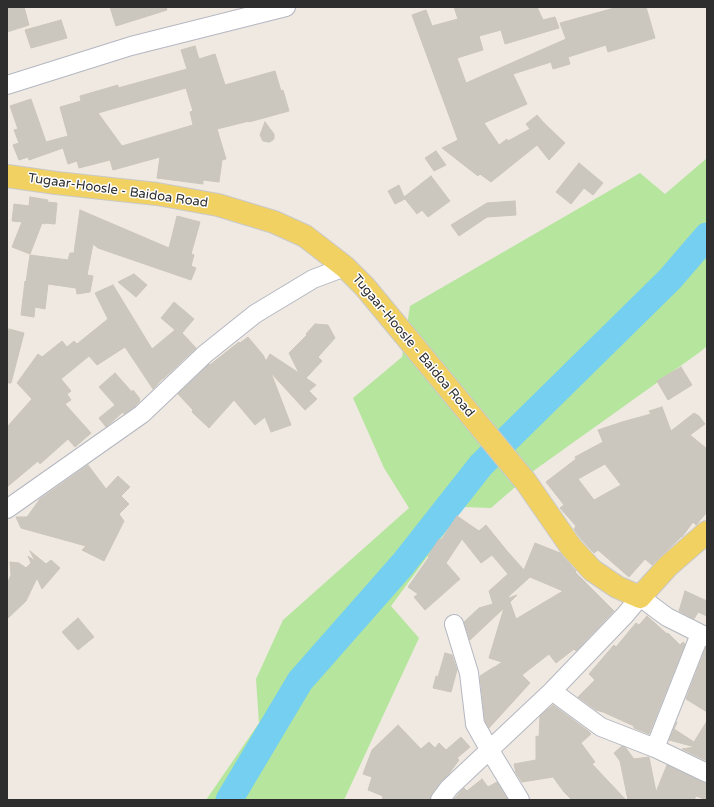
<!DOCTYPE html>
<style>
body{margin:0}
#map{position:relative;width:714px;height:807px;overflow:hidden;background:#efe9e1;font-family:"Varela Round",sans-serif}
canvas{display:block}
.frame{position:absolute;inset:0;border:8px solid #2e2e2e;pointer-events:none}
</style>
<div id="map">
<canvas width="714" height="807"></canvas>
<div class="frame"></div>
</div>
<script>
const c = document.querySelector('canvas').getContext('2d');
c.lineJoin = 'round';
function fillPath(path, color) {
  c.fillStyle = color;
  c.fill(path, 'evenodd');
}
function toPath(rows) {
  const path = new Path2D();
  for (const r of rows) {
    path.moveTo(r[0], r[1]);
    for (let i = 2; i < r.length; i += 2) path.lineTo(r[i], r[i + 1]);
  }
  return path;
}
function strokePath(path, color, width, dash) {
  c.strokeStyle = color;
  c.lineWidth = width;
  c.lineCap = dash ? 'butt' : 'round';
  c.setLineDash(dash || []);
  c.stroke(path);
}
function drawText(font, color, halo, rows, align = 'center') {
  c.font = font + ' "Varela Round",sans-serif';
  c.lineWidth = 3;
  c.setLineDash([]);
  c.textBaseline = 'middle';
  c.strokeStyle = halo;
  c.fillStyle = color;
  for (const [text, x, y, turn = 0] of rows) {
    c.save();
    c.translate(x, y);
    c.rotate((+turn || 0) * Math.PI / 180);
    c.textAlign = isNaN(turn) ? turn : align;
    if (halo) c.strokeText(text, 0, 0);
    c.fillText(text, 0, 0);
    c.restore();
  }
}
fillPath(toPath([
 [707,158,707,346,700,352,536,469,491,508,464,507,391,606,419,638,344,800,206,800,259,723,256,679,283,620,409,508,384,468,353,398,402,357,410,306,640,173,665,194]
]), '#b6e59e');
strokePath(toPath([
 [229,800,300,681,403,564,481,465,670,279,707,236]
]), '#75cff0', 27);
const building = toPath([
 [7,7,24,7,29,25,7,32,7,7],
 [110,7,166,7,167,10,116,26,110,7],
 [454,7,537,7,543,20,555,17,559,28,505,44,501,30,479,36,483,50,457,58,466,83,566,39,560,23,618,7,646,7,655,38,608,52,606,45,568,57,570,64,553,69,551,62,513,74,527,104,484,123,499,145,507,139,508,141,530,129,526,124,537,115,544,123,565,143,549,160,537,145,491,182,480,174,478,176,442,148,458,140,412,15,426,10,432,26,458,19,454,7],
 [61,20,67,38,31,48,25,30,61,20],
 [195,46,199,59,215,54,225,85,275,71,281,91,283,90,289,111,249,122,249,121,217,129,226,159,222,160,219,182,203,180,203,184,157,178,160,157,113,170,110,160,79,168,77,161,68,164,63,148,29,160,28,157,19,160,13,145,19,143,14,130,18,129,10,106,31,99,46,142,68,136,60,107,81,101,80,96,118,85,118,88,187,69,181,50,195,46],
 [186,88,193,111,190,112,193,125,122,146,98,113,186,88],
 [265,122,274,134,274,139,270,142,268,142,263,141,260,135,265,122],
 [436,151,446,165,434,171,425,158,436,151],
 [579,163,603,183,593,195,584,188,571,204,556,192,579,163],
 [431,176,450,201,428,217,422,210,417,214,405,199,395,204,388,191,399,185,404,197,431,176],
 [30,197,48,200,47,202,57,203,55,224,45,223,45,224,42,223,30,254,12,247,22,222,12,221,14,204,29,206,30,197],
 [515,201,516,215,487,217,459,236,451,225,487,203,515,201],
 [80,210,169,248,177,216,200,222,191,254,194,255,191,266,196,268,191,280,98,248,93,244,87,275,93,276,90,292,77,294,76,288,48,284,45,309,35,307,34,317,21,315,25,281,26,282,30,255,68,260,70,253,74,253,80,210],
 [134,274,147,285,136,297,118,282,134,274],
 [113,285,152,349,175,330,161,318,174,302,194,319,182,333,196,348,163,379,163,378,153,389,125,347,97,365,89,356,61,379,71,391,67,394,71,400,65,404,91,433,75,447,68,439,40,464,38,461,7,487,7,427,32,399,17,383,38,354,42,357,62,341,67,347,74,341,77,344,108,319,95,293,113,285],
 [315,324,328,325,335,338,318,357,322,361,306,378,316,385,309,391,317,399,305,410,271,373,291,425,271,432,265,417,255,425,234,400,209,428,192,412,193,410,178,394,209,364,210,365,216,360,239,342,240,343,248,337,263,355,266,361,270,354,299,373,289,353,307,335,306,334,315,324],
 [9,329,24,333,11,383,7,383,7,337,9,329],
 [681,367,692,385,668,400,657,381,681,367],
 [115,373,132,392,133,390,140,399,139,400,140,401,134,407,124,414,123,412,106,427,99,418,115,405,99,387,115,373],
 [662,407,671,431,694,413,699,416,705,424,690,435,707,449,707,512,696,525,693,522,682,537,682,536,652,565,645,559,629,577,598,550,594,553,581,539,574,529,576,526,560,508,564,505,546,482,576,459,575,457,603,442,598,430,622,422,651,414,649,411,662,407],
 [605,464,621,485,594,500,578,479,605,464],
 [88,465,106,489,118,476,130,487,121,496,129,504,119,514,124,521,104,561,82,550,86,546,21,528,16,517,27,517,40,499,88,465],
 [457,516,479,531,486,525,507,551,524,570,535,543,560,553,576,571,575,572,614,611,576,651,574,649,556,663,549,654,522,675,530,683,489,728,485,721,480,676,494,667,495,667,502,662,489,658,504,608,470,640,464,622,479,608,493,604,489,591,508,574,492,555,481,563,462,539,446,563,460,579,425,610,414,597,418,594,408,587,429,557,428,556,439,539,441,540,457,516],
 [530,577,563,591,516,619,510,602,517,595,509,598,508,597,530,577],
 [30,551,46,564,51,560,60,568,42,589,37,578,26,601,7,619,7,584,11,575,10,562,19,563,26,568,31,563,28,556,35,561,30,551],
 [685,591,707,601,707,616,698,612,694,619,679,611,685,591],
 [647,616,667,634,668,633,680,645,683,642,685,644,649,734,634,728,634,726,603,712,596,710,578,697,595,680,589,674,614,645,616,647,636,623,639,625,647,616],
 [78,618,94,637,78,650,62,632,78,618],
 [706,647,707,647,707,712,686,699,706,647],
 [445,653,452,655,457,670,451,692,433,688,436,676,438,677,445,653],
 [553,705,588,731,591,734,581,743,595,762,592,764,626,800,572,800,564,792,553,777,522,782,516,773,514,764,536,760,536,736,539,737,540,716,553,705],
 [707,721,707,761,682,749,695,747,669,740,677,722,674,729,694,742,707,721],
 [398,725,421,749,429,742,435,748,439,743,446,750,461,737,470,747,457,758,459,760,448,775,441,782,432,794,430,800,382,800,383,796,368,790,372,777,363,774,372,750,398,725],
 [622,746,625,747,634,759,649,757,656,792,667,765,702,782,707,783,707,800,696,796,694,800,628,800,620,761,614,753,622,746],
 [482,779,488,787,497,782,508,800,453,800,464,788,467,791,482,779]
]);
fillPath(building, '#cbc7bf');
strokePath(building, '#cbc5ba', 1);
const minor = toPath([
 [7,85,131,46,286,7],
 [7,509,142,414,205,354,255,314,313,279,345,267],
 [454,624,469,673,475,724,489,749,520,800],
 [552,691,601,727,655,748,707,773],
 [655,748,700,634],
 [440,800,449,788,552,691,625,615,640,597,667,617,707,637]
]);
const major = toPath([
 [7,176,56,183,157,194,218,205,274,222,305,236,345,267,365,287,526,482,571,547,592,570,617,587,640,597,668,566,707,532]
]);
strokePath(minor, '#b4b7c1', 20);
strokePath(major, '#c9c9c9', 24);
strokePath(minor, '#fff', 18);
strokePath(major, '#f2d163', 22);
drawText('13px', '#2e2e2e', '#fff', [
 ["Tugaar-Hoosle - Baidoa Road",118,191,8],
 ["Tugaar-Hoosle - Baidoa Road",413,346,50]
]);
</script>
